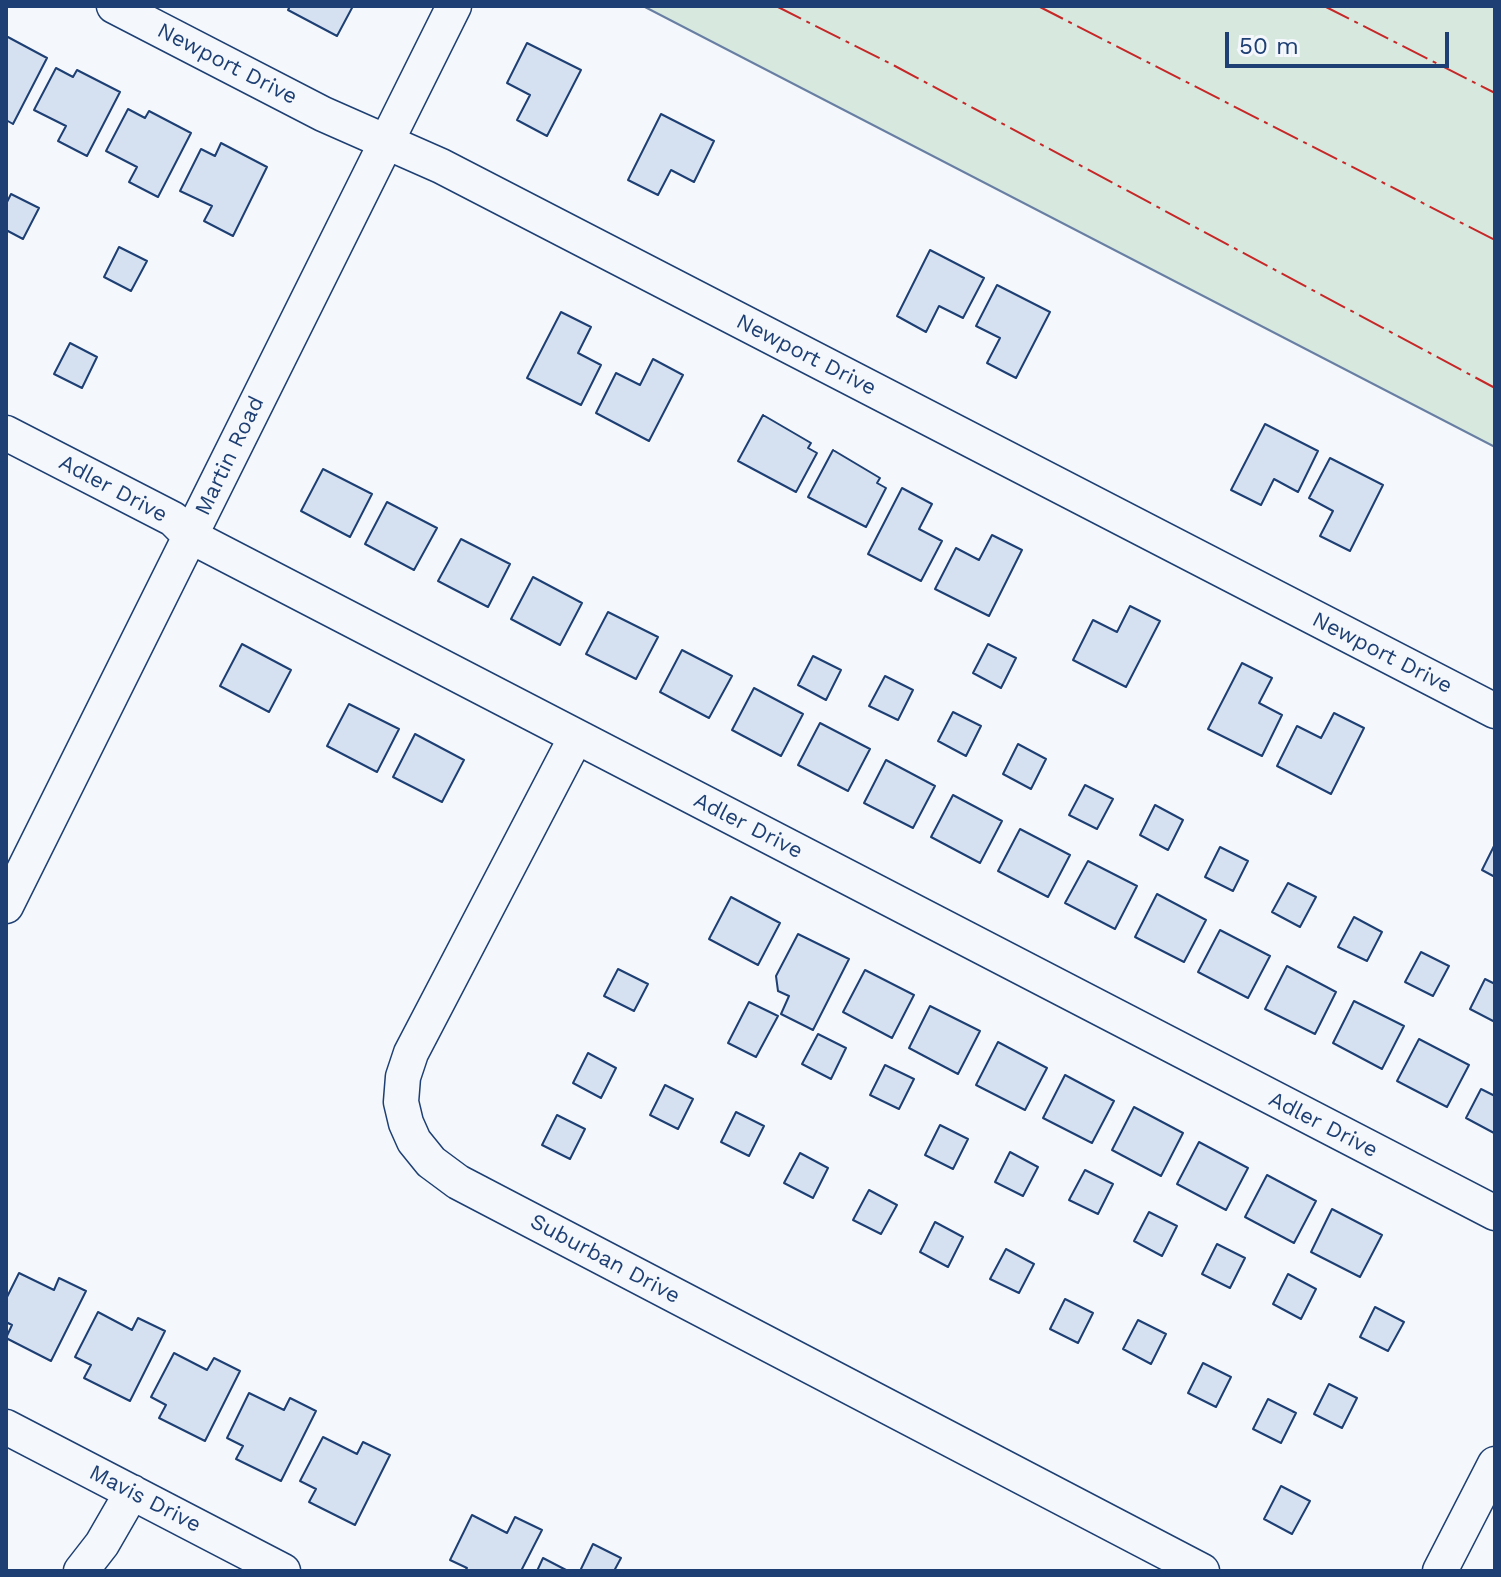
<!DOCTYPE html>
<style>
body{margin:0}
#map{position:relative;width:1501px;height:1577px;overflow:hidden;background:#f4f7fb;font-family:"Work Sans",sans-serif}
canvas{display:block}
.frame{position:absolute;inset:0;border:8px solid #1d3f73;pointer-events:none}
.scale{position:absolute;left:1225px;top:32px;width:224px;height:36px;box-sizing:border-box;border:4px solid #1d3f73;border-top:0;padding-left:10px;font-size:24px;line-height:28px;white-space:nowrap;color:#1d3f73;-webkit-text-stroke:6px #f4f7fb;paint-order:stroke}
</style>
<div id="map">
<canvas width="1501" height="1577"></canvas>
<div class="frame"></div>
<div class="scale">50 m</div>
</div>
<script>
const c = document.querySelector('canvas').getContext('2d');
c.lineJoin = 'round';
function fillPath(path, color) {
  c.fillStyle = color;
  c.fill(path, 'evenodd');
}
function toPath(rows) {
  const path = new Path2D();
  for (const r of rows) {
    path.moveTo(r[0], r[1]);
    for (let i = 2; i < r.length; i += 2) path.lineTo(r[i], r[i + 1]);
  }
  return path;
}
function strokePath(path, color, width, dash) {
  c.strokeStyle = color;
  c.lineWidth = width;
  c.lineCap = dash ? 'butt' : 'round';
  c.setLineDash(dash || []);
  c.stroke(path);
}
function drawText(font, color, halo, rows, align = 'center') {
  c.font = font + ' "Work Sans",sans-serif';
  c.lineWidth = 6;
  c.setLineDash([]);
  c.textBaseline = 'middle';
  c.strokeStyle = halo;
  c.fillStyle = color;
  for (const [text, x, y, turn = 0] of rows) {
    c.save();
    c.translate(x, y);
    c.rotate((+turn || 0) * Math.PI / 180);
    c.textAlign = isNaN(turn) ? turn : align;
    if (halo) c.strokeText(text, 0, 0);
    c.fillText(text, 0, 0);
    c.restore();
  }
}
const green = toPath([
 [643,6,1495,6,1495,447,643,6]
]);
fillPath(green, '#d7e8df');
strokePath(green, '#687fa3', 2);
const building = toPath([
 [290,6,353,6,337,36,288,10,290,6],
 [6,36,47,58,13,124,6,120,6,36],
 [527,43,581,70,547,136,517,120,530,95,507,83,527,43],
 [56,68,73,77,77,70,120,92,87,156,58,141,66,126,34,110,56,68],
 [128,109,145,118,149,111,191,133,158,197,129,182,137,167,106,151,128,109],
 [661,114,714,141,694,182,671,170,658,195,628,180,661,114],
 [221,143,267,167,233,236,204,221,212,206,180,191,201,149,215,156,221,143],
 [11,194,39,208,23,239,6,230,6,204,11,194],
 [119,247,147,261,131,291,104,277,119,247],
 [930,250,984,278,963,318,939,306,926,332,897,316,930,250],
 [997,285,1050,312,1016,378,987,363,1000,338,976,326,997,285],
 [561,312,591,327,578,353,601,365,581,405,527,378,561,312],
 [70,343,97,357,82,388,54,374,70,343],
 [653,359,683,375,649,441,596,413,616,373,640,385,653,359],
 [763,415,811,443,808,448,817,453,796,492,738,461,763,415],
 [1265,424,1318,451,1298,492,1274,479,1261,505,1231,490,1265,424],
 [833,450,880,478,877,483,886,488,866,527,808,497,833,450],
 [1330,458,1383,485,1350,551,1320,536,1333,511,1309,498,1330,458],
 [323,469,372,494,350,537,301,511,323,469],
 [902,488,932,504,919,529,942,541,921,581,868,554,902,488],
 [387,502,437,528,414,570,365,544,387,502],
 [992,535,1022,550,989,616,935,589,956,548,979,560,992,535],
 [461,539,510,564,488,607,438,581,461,539],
 [533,577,582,603,560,645,511,619,533,577],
 [1130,606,1160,621,1126,687,1073,660,1093,620,1117,632,1130,606],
 [608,612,658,637,636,679,586,654,608,612],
 [242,644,291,670,269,712,220,686,242,644],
 [988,644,1016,658,1001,688,973,673,988,644],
 [682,650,732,676,709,718,660,692,682,650],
 [813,656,841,670,826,700,798,685,813,656],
 [1242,663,1272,678,1259,703,1282,715,1262,756,1208,729,1242,663],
 [885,676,913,690,898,720,869,706,885,676],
 [754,688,803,714,781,756,732,730,754,688],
 [349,704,399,729,377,772,327,746,349,704],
 [953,712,981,726,966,756,938,741,953,712],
 [1334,713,1364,728,1331,794,1277,766,1297,726,1321,738,1334,713],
 [820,723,870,749,848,791,798,765,820,723],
 [415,734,464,760,442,802,393,777,415,734],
 [1018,744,1046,759,1031,789,1003,774,1018,744],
 [886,760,935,786,913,828,864,803,886,760],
 [1085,785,1113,799,1097,829,1069,815,1085,785],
 [953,795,1002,821,980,863,931,837,953,795],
 [1155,805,1183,820,1168,850,1140,835,1155,805],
 [1020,829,1070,855,1048,897,998,871,1020,829],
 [1495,844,1495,877,1482,870,1495,844],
 [1220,847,1248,861,1233,891,1205,877,1220,847],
 [1088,861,1137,886,1115,929,1065,903,1088,861],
 [1288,883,1316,897,1300,927,1272,912,1288,883],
 [1157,894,1206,920,1184,962,1135,937,1157,894],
 [731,897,780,923,758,965,709,939,731,897],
 [1354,917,1382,932,1367,961,1338,947,1354,917],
 [1220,930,1270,956,1248,998,1198,972,1220,930],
 [798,934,849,959,813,1030,781,1014,789,996,778,991,776,976,798,934],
 [1421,952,1449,966,1433,996,1405,982,1421,952],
 [1287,966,1336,992,1315,1034,1265,1009,1287,966],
 [618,969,648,984,634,1011,604,996,618,969],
 [865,970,914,995,892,1038,843,1012,865,970],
 [1485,979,1495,984,1495,1022,1470,1009,1485,979],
 [1354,1001,1404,1026,1382,1069,1333,1043,1354,1001],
 [749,1002,778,1016,756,1057,728,1043,749,1002],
 [930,1006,980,1031,958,1074,909,1048,930,1006],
 [818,1034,846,1048,831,1079,802,1064,818,1034],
 [1419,1039,1469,1065,1447,1107,1397,1081,1419,1039],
 [998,1042,1047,1068,1025,1110,976,1085,998,1042],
 [588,1053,616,1068,601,1098,573,1083,588,1053],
 [885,1065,914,1079,899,1109,870,1095,885,1065],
 [1065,1075,1114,1101,1092,1143,1043,1118,1065,1075],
 [665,1085,693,1099,678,1129,650,1115,665,1085],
 [1481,1089,1495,1096,1494,1133,1466,1118,1481,1089],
 [1134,1107,1183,1133,1161,1176,1112,1150,1134,1107],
 [736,1112,764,1126,749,1156,721,1142,736,1112],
 [557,1115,585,1129,570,1159,542,1145,557,1115],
 [940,1125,968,1139,953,1169,925,1155,940,1125],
 [1199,1142,1248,1168,1226,1210,1177,1184,1199,1142],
 [1010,1152,1038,1167,1023,1196,995,1182,1010,1152],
 [800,1153,828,1168,813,1198,784,1183,800,1153],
 [1085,1170,1113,1184,1098,1214,1069,1200,1085,1170],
 [1267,1175,1316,1201,1294,1243,1245,1217,1267,1175],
 [869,1190,897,1205,881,1234,853,1220,869,1190],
 [1332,1209,1382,1235,1360,1277,1311,1252,1332,1209],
 [1149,1212,1177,1226,1162,1256,1134,1241,1149,1212],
 [935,1222,963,1237,948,1267,920,1252,935,1222],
 [1217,1244,1245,1258,1230,1288,1202,1274,1217,1244],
 [1006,1249,1034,1264,1019,1293,990,1279,1006,1249],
 [19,1273,54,1290,59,1278,86,1291,51,1361,6,1338,12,1325,6,1322,6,1299,19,1273],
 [1288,1274,1316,1289,1301,1319,1273,1304,1288,1274],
 [1065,1299,1093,1313,1078,1343,1050,1329,1065,1299],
 [1375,1307,1404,1322,1388,1351,1360,1337,1375,1307],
 [98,1312,132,1330,138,1318,165,1331,130,1401,84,1378,91,1365,75,1357,98,1312],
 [1138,1320,1166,1334,1151,1364,1123,1349,1138,1320],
 [174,1353,207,1370,214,1358,240,1371,205,1441,159,1418,166,1405,151,1397,174,1353],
 [1203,1363,1231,1377,1216,1407,1188,1393,1203,1363],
 [1329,1384,1357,1398,1342,1428,1314,1414,1329,1384],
 [249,1393,284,1410,290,1398,316,1411,281,1481,236,1459,243,1446,227,1438,249,1393],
 [1268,1399,1296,1413,1281,1443,1253,1429,1268,1399],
 [323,1437,357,1454,363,1442,390,1455,355,1525,309,1502,316,1489,300,1481,323,1437],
 [1281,1486,1310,1501,1292,1534,1264,1519,1281,1486],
 [472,1515,507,1533,515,1517,542,1530,521,1571,465,1571,467,1568,450,1560,472,1515],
 [593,1544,621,1558,614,1571,580,1571,593,1544],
 [543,1558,568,1571,537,1571,543,1558]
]);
fillPath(building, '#d5e0f0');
strokePath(building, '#1d3f73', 2);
const minor = toPath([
 [114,6,323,114,441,166,1495,711],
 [6,433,173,519,190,536,1495,1213],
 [576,737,411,1053,403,1077,401,1102,406,1123,414,1141,431,1162,458,1182,1202,1571],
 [6,906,454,6],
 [6,1427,283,1571],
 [81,1571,102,1544,132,1492],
 [1440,1571,1495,1464]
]);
strokePath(minor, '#1d3f73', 37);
strokePath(minor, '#f4f7fb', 34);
strokePath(toPath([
 [776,6,895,66,1495,388],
 [1038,6,1495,240],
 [1324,6,1495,93]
]), '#c62828', 2, [28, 6, 4, 6]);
drawText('22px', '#1d3f73', '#f4f7fb', [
 ["Newport Drive",227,64,27],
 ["Newport Drive",806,355,27],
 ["Martin Road",230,456,-64],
 ["Adler Drive",113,489,28],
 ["Newport Drive",1382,653,27],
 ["Adler Drive",748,826,27],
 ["Adler Drive",1323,1125,27],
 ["Suburban Drive",605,1259,28],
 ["Mavis Drive",145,1499,27]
]);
</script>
